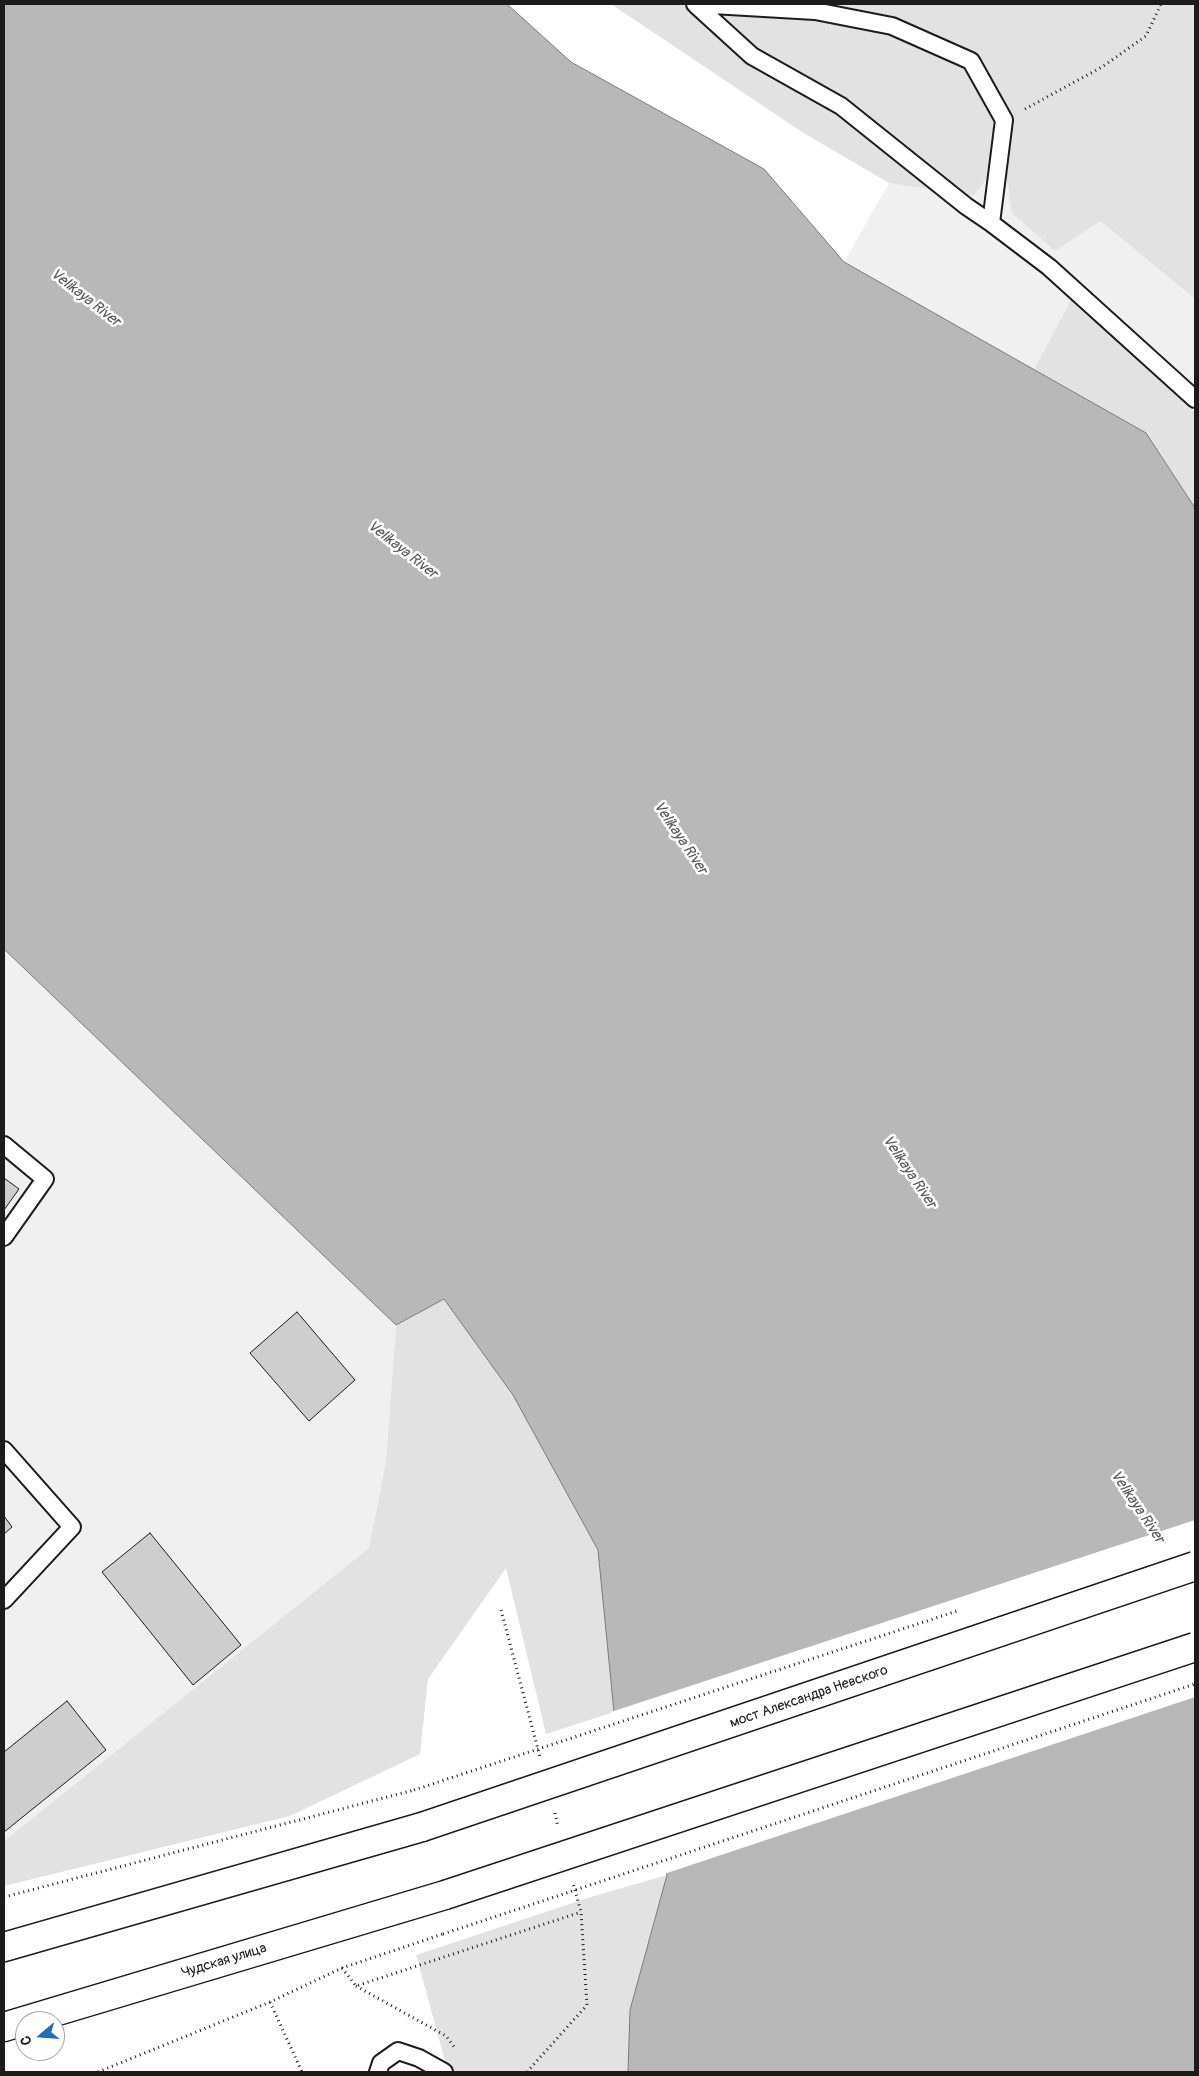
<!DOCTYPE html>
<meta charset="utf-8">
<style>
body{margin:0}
#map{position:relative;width:1199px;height:2076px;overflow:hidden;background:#fff;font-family:Pangolin,sans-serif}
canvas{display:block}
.frame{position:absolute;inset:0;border:5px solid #1c1c1c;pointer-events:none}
.north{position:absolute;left:15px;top:2011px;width:50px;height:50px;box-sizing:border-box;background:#fff;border:1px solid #a4a4a4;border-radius:50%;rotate:252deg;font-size:14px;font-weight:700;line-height:20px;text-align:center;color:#1c1c1c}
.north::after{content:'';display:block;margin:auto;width:18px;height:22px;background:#1f6fb2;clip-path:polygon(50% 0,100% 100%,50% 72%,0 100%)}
</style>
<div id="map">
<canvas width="1199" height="2076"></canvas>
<div class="frame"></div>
<div class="north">С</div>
</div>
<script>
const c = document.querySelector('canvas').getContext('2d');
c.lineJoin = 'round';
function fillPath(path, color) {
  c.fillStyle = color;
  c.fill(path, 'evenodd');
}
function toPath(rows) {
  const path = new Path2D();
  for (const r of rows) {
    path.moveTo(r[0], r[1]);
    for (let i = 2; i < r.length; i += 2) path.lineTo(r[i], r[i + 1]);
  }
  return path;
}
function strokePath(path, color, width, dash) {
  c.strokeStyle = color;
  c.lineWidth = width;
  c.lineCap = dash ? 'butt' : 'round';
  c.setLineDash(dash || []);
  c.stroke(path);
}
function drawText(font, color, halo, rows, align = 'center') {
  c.font = font + ' Pangolin,sans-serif';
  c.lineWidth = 5;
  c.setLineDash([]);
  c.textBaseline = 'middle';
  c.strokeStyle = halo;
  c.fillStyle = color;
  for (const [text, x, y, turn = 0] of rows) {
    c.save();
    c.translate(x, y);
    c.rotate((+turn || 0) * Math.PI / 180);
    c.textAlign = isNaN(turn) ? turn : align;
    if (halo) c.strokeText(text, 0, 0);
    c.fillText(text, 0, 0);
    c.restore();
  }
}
fillPath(toPath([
 [1004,157,1100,221,1195,299,1195,413,1072,300,1034,370,844,262,889,183,973,196],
 [4,949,396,1325,386,1461,369,1548,4,1841]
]), '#f0f0f0');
fillPath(toPath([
 [611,4,1190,4,1195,6,1195,299,1100,221,1055,251,1012,213,1004,158,973,196,889,183,802,132],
 [1071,300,1195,413,1195,508,1146,433,1034,370],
 [444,1299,513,1395,598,1550,614,1712,546,1734,506,1568,428,1679,420,1754,290,1816,4,1886,4,1841,369,1548,386,1461,396,1325],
 [667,1875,630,2010,628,2072,448,2072,416,1955,591,1897]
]), '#e2e2e2');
const water = toPath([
 [4,4,507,4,571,62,764,169,844,262,1146,433,1195,508,1195,2072,628,2072,630,2010,667,1875,614,1712,598,1550,513,1395,444,1299,396,1325,4,949,4,4]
]);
fillPath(water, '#b8b8b8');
strokePath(water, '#7a7a7a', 1);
fillPath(toPath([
 [1195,1520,1195,1697,664,1874,611,1712]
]), '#fff');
const building = toPath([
 [4,1178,19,1189,4,1210,4,1178],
 [297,1312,355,1380,309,1421,250,1353,297,1312],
 [4,1516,12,1527,4,1534,4,1516],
 [150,1533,241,1645,193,1685,102,1572,150,1533],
 [67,1701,106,1750,4,1832,4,1752,67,1701]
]);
fillPath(building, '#cecece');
strokePath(building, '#1c1c1c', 1);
const lane = toPath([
 [695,4,815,11,892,26,971,61,1004,120,991,223,1049,267,1195,399],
 [696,5,752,56,841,106,966,206,991,223],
 [4,1145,45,1179,4,1237],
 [4,1450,72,1527,4,1600],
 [378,2072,381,2063,398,2051,419,2058,444,2072]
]);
const highway = toPath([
 [4,1947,422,1827],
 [4,2027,445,1895]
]);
strokePath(lane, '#1c1c1c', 20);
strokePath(highway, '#1c1c1c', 31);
strokePath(toPath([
 [1025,109,1102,67,1146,36,1161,4],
 [501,1610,540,1757],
 [555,1813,558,1827],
 [4,1897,414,1790],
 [342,1968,356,1986,581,1912],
 [356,1986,446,2036,455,2048],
 [270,2002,302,2072],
 [98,2072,270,2002,342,1968,443,1934],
 [527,2072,587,2005,581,1912,573,1883]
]), '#1c1c1c', 3, [1, 4]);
strokePath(lane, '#fff', 16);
strokePath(highway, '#fff', 28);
const highwayBridge = toPath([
 [422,1827,1195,1566],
 [445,1895,1195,1647]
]);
strokePath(highwayBridge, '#1c1c1c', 31, []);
strokePath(toPath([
 [414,1790,960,1610],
 [443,1934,1195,1684]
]), '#1c1c1c', 3, [1, 4]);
strokePath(highwayBridge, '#fff', 28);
drawText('14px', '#1c1c1c', '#fff', [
 ["мост Александра Невского",809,1697,-19],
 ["Чудская улица",224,1961,-17]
]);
drawText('italic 15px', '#5a5a5a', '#fff', [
 ["Velikaya River",85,298,38],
 ["Velikaya River",402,550,38],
 ["Velikaya River",680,838,56],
 ["Velikaya River",909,1172,56],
 ["Velikaya River",1137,1507,56]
]);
</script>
